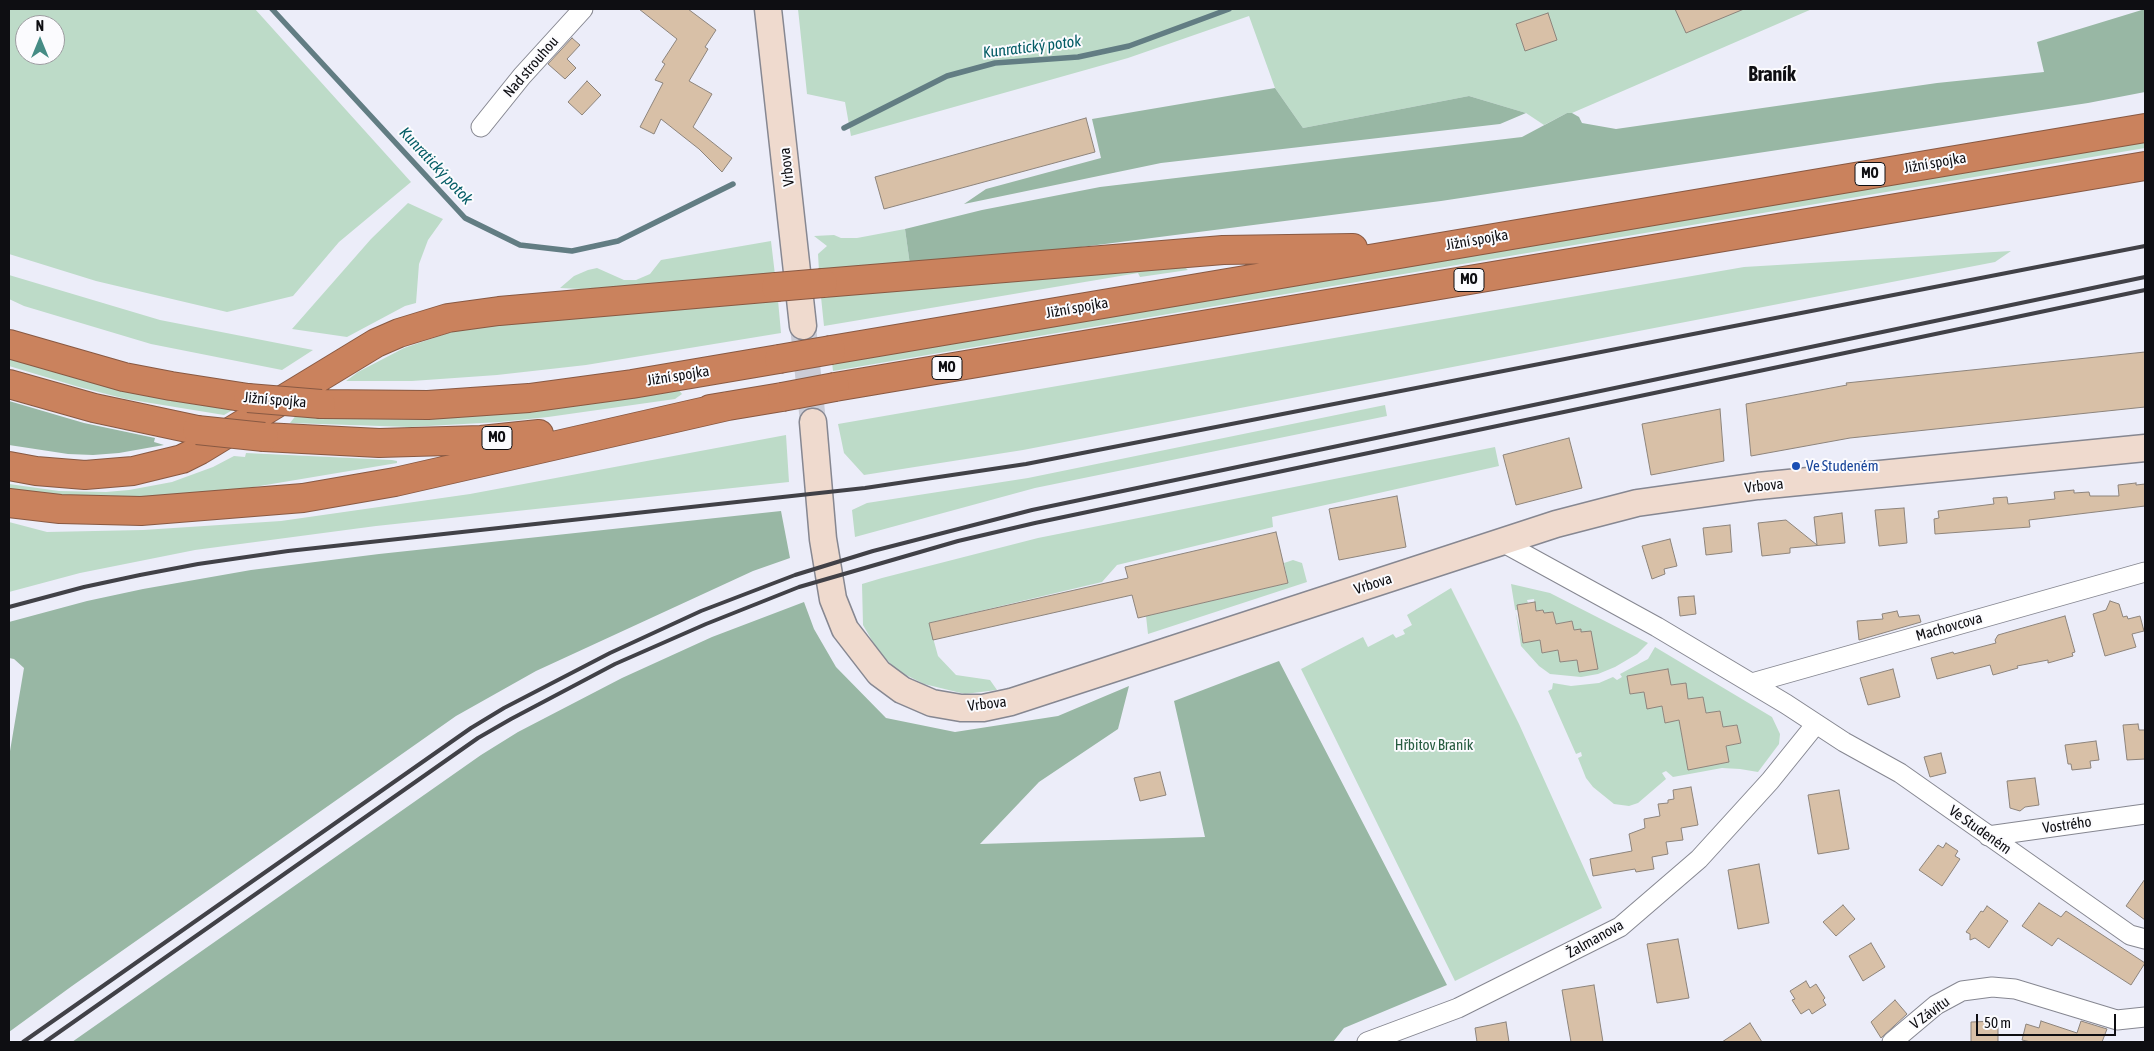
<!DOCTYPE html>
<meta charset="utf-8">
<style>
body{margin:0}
#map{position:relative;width:2154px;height:1051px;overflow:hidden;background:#ecedf9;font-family:"Asap Condensed",sans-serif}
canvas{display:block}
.frame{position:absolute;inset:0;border:10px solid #0e0e12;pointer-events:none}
.north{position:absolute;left:15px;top:15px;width:50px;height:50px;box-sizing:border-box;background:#fbfbfe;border:1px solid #9c9ca0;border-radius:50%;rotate:0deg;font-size:14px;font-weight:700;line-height:20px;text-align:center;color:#0e0e12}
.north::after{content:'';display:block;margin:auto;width:18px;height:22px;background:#468c85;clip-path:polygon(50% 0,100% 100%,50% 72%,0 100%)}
.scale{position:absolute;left:1976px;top:1014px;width:140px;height:22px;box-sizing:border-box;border:2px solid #0e0e12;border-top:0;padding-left:6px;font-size:15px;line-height:18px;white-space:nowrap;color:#0e0e12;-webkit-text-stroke:4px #fbfbfe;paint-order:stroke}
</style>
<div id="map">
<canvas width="2154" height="1051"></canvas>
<div class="frame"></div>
<div class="north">N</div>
<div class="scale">50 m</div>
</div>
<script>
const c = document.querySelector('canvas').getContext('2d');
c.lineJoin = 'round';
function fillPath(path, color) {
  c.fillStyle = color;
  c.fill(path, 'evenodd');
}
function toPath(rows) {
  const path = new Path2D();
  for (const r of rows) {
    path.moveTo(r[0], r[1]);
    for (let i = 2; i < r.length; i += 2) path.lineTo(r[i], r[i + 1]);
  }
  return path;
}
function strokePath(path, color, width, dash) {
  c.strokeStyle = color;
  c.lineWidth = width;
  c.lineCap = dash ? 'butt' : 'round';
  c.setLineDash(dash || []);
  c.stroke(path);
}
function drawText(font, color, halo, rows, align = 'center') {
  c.font = font + ' "Asap Condensed",sans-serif';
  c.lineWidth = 4;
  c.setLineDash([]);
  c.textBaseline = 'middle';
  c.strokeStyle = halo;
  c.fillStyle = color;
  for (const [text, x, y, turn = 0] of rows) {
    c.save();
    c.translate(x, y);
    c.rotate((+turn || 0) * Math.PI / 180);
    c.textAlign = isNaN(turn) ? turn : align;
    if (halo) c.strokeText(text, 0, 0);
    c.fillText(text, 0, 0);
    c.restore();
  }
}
fillPath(toPath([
 [9,9,255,9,411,182,339,242,293,296,227,312,96,281,9,254],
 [25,25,55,25,55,55,25,55],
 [798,9,1812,9,1572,113,1567,113,1544,125,1526,113,1469,96,1303,128,1275,88,1249,16,1128,58,851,136,845,102,807,94],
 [2145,138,2145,148,833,371,832,362],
 [408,203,443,219,428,240,419,264,416,303,405,306,347,337,292,329,371,239],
 [905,229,910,265,819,271,818,254,827,246,814,236,834,235,841,238,857,238],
 [771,241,775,275,582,289,560,288,574,276,588,270,597,268,624,280,636,280,650,274,661,260],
 [2011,251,1995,262,1763,307,1023,450,864,475,844,453,838,424,1744,267],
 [1182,265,1188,270,1140,277,1138,273,824,326,821,297],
 [9,275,160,320,313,350,282,370,151,344,24,306,9,299],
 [778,300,781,333,586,365,497,375,412,381,346,381,358,372,404,348,457,330,513,321],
 [9,357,236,408,224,415,126,399,79,387,9,366],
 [678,389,682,394,675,399,548,417,500,422,410,427,290,423,297,414],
 [1385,405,1387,416,1035,488,855,537,852,510,867,503,1028,478],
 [786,435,789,482,376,526,195,550,80,573,9,592,9,522,47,532,143,530,281,521,470,494],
 [1495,447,1499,466,1272,517,1273,527,1117,565,1102,582,929,623,938,656,956,675,990,680,997,690,965,694,924,684,898,671,878,651,863,625,862,584,882,578,1038,538],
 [246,453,392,460,397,461,397,463,212,494,106,500,9,491,9,484,59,491,106,492,129,490,172,482,213,467,234,456,245,457],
 [1293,560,1302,563,1307,582,1148,634,1146,616,1288,583,1284,563],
 [1511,584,1550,593,1648,643,1637,654,1615,667,1598,674,1581,677,1550,674,1539,666,1521,646],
 [1534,599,1536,611,1543,610,1544,613,1553,612,1556,624,1572,621,1574,630,1581,632,1577,660,1561,662,1558,650,1542,653,1540,640,1523,643,1515,610,1517,610,1517,605,1528,603,1527,600],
 [1451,588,1519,724,1602,908,1455,981,1301,669,1363,637,1368,647,1393,634,1396,638,1405,634,1403,630,1412,625,1407,615],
 [1655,647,1772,717,1780,734,1779,744,1758,772,1740,769,1722,768,1673,777,1666,771,1662,773,1666,779,1638,803,1629,806,1614,804,1593,787,1586,778,1578,758,1582,756,1581,752,1576,754,1548,691,1552,689,1553,683,1571,686,1599,683,1613,677,1617,680,1622,677,1620,674,1648,659],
 [1668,669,1671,685,1685,683,1688,699,1703,697,1706,713,1720,711,1723,727,1737,725,1741,743,1726,746,1729,762,1688,769,1679,720,1665,722,1662,706,1644,692,1630,694,1627,676]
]), '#bddbc8');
fillPath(toPath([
 [2145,9,2145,92,2088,103,1441,201,1050,251,910,265,905,229,982,210,1100,187,1522,137,1567,113,1572,113,1579,117,1582,123,1616,129,1937,83,2044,72,2037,42],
 [1275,88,1303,128,1469,96,1526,113,1500,124,1161,163,964,204,986,189,1101,158,1092,119],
 [9,401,84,423,155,438,154,442,164,445,119,453,93,455,68,454,9,445],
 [781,511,790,558,753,571,536,671,456,716,72,986,9,1032,9,757,24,668,14,659,9,658,9,622,87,601,143,589,251,570,379,554],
 [804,602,814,629,836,667,886,718,955,732,1058,716,1129,686,1118,729,1039,782,980,844,1205,837,1174,701,1279,661,1447,985,1344,1028,1333,1042,72,1042,481,755,518,732,622,678,712,637]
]), '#98b7a4');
strokePath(toPath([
 [272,9,465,218,520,245,572,251,618,241,733,184],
 [844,128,947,76,995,63,1078,57,1129,46,1229,9]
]), '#627d83', 5.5);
const building = toPath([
 [639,9,688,9,716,30,705,47,708,49,689,81,712,94,693,127,732,158,722,172,699,149,661,119,654,134,640,127,663,83,655,80,665,64,662,62,677,39,639,9],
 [1675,9,1744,9,1686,33,1675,9],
 [1548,13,1557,40,1525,51,1516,24,1548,13],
 [572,38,580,45,567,59,576,68,565,79,548,64,572,38],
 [587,81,601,95,582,115,568,102,587,81],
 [1086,118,1095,152,884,209,875,177,1086,118],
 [2145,352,2145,407,1850,438,1751,456,1746,404,1847,385,1846,383,2145,352],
 [1720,409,1724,461,1651,475,1642,424,1720,409],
 [1569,438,1582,488,1516,505,1503,455,1569,438],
 [2136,483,2136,485,2145,484,2145,506,2029,520,2030,527,1935,534,1934,519,1939,518,1938,511,1994,504,1993,498,2007,497,2008,504,2055,499,2054,492,2074,490,2074,493,2089,492,2090,496,2119,496,2118,485,2136,483],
 [1397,496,1406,547,1339,560,1329,509,1397,496],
 [1904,508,1907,543,1879,546,1875,510,1904,508],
 [1842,513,1845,543,1790,548,1790,553,1762,556,1758,523,1786,520,1817,545,1814,517,1842,513],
 [1730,525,1732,552,1706,555,1703,528,1730,525],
 [1276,532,1288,583,1138,618,1132,595,933,640,929,623,1128,578,1125,567,1276,532],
 [1670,539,1677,566,1664,569,1665,574,1652,579,1642,546,1670,539],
 [1694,596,1696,614,1680,616,1678,597,1694,596],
 [2110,601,2119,604,2123,617,2127,616,2128,619,2140,616,2144,631,2132,634,2136,647,2105,656,2093,614,2106,610,2110,601],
 [1535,602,1536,611,1543,610,1544,613,1553,612,1556,624,1572,621,1574,630,1581,629,1581,632,1591,631,1598,669,1579,672,1577,660,1560,662,1558,650,1542,653,1540,640,1523,643,1517,605,1535,602],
 [1897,611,1899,617,1919,615,1921,622,1859,640,1857,621,1883,619,1882,614,1897,611],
 [2065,616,2075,652,2072,653,2073,656,2048,663,2048,660,2017,666,2018,668,1993,675,1990,665,1937,679,1931,658,1953,652,1954,654,1996,643,1995,640,1998,635,2065,616],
 [1668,669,1671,685,1686,683,1688,699,1703,697,1706,713,1720,711,1723,727,1737,725,1741,743,1726,746,1729,762,1688,770,1679,720,1665,723,1662,706,1647,709,1644,692,1630,694,1627,676,1668,669],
 [1893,669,1900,697,1868,705,1860,678,1893,669],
 [2138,724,2139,730,2145,730,2145,759,2127,760,2123,725,2138,724],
 [2096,741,2099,760,2090,761,2091,768,2072,770,2071,764,2068,764,2065,745,2096,741],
 [1941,753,1946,773,1930,777,1924,757,1941,753],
 [1160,772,1166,795,1140,801,1134,778,1160,772],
 [2035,778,2039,805,2025,807,2020,811,2010,808,2007,781,2035,778],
 [1691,787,1698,825,1681,828,1683,840,1666,842,1668,854,1652,857,1654,869,1636,872,1635,869,1593,876,1590,859,1632,851,1629,834,1645,828,1644,819,1660,816,1658,804,1668,803,1668,800,1674,799,1673,790,1691,787],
 [1839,790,1849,849,1818,854,1808,795,1839,790],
 [1946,843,1958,851,1955,856,1960,859,1942,886,1919,870,1938,845,1943,848,1946,843],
 [1759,864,1769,923,1738,929,1728,870,1759,864],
 [2145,879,2145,920,2126,906,2145,879],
 [2039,903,2061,917,2066,911,2145,963,2131,985,2058,938,2052,946,2022,926,2039,903],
 [1843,905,1855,919,1836,936,1823,922,1843,905],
 [1987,906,2008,921,1989,948,1975,938,1970,940,1970,934,1966,932,1981,911,1983,912,1987,906],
 [1678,939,1689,998,1657,1003,1647,944,1678,939],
 [1871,943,1885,967,1863,981,1849,956,1871,943],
 [1806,981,1810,988,1816,984,1825,998,1823,1000,1826,1005,1812,1014,1809,1009,1801,1014,1792,1000,1795,999,1790,991,1806,981],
 [1594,985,1603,1042,1571,1042,1562,990,1594,985],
 [1895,1000,1907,1014,1881,1038,1871,1022,1895,1000],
 [1998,1021,1998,1042,1971,1042,1971,1022,1998,1021],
 [2041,1021,2077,1033,2081,1021,2107,1029,2102,1042,2031,1042,2022,1040,2026,1024,2039,1028,2041,1021],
 [1506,1022,1509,1042,1477,1042,1475,1028,1506,1022],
 [1750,1023,1762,1042,1722,1042,1737,1032,1750,1023]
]);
fillPath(building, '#d8c0a7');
strokePath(building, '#8d847c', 1);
strokePath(toPath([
 [803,326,813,422]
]), '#cbccd6', 26, [26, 13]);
const street = toPath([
 [481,127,522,76,583,9],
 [1502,542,1657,627,1786,704,1844,742,1900,773,2130,935,2145,939],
 [1752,683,2145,572],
 [1988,836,2145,814],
 [1367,1042,1458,1008,1620,927,1699,859,1770,781,1816,724],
 [1892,1042,1936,1005,1962,991,1992,987,2015,989,2117,1020,2145,1017]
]);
const secondary = toPath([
 [768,9,803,326],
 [813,422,823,539,833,599,845,629,879,673,902,690,932,703,961,708,983,708,1011,702,1556,524,1637,503,1758,486,2145,448]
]);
const highway = toPath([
 [823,283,1223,250,1353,248],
 [9,344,124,377,171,386,248,398],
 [831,350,2145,128],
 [9,384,94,408,197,430],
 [835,387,2145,166],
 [321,404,428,405,529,398,632,384,779,359],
 [710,409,782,397],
 [264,437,379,443,481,440,539,434],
 [9,466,36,471,85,475,133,471,182,459,200,450,376,343,399,333,448,318,499,311,776,287],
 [9,503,60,509,141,511,303,498,395,482,728,406]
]);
strokePath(street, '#868791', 21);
strokePath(secondary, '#868791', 29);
strokePath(highway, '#885943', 30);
strokePath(street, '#fff', 19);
strokePath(secondary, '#efdace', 26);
strokePath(highway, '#ca825d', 28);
strokePath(toPath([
 [9,607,84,587,140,575,198,564,288,551,865,488,1026,464,2145,246],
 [23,1042,471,728,504,708,610,653,701,611,795,575,873,551,1032,510,2145,277],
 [45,1042,478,738,511,719,615,664,706,624,799,587,958,541,1035,523,2145,290]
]), '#414147', 4);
const highwayBridge = toPath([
 [776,287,823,283],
 [779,359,831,350],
 [782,397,835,387],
 [248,398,321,404],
 [197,430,264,437]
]);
strokePath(highwayBridge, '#885943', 30, []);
strokePath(highwayBridge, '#ca825d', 28);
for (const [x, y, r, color] of [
 [1796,466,5,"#1a4fb4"]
]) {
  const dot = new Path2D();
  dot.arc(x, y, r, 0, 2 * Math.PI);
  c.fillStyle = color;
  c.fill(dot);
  strokePath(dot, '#fbfbfe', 2);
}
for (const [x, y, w] of [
 [1870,174,30],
 [1469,280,30],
 [947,368,30],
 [497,438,30]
]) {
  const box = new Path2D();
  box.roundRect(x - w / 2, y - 11.5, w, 23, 4);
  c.fillStyle = '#fbfbfe';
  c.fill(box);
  strokePath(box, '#0e0e12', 1);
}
drawText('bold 14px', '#0e0e12', null, [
 ["MO",1870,174],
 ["MO",1469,280],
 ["MO",947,368],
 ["MO",497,438]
]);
drawText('15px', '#0e0e12', '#fbfbfe', [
 ["Nad strouhou",531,67,-49],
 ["Jižní spojka",1935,163,-10],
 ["Vrbova",787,167,-97],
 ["Jižní spojka",1477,240,-10],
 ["Jižní spojka",1077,308,-10],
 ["Jižní spojka",678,376,-9],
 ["Jižní spojka",275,400,5],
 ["Vrbova",1764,486,-7],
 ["Vrbova",1373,584,-18],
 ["Machovcova",1949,627,-16],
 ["Vrbova",987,704,-7],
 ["Vostrého",2067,825,-8],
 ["Ve Studeném",1980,830,35],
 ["Žalmanova",1595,939,-29],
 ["V Závitu",1930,1013,-36]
]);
drawText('15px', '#164399', '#fbfbfe', [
 ["Ve Studeném",1806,466]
], 'left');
drawText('15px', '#265b40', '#fbfbfe', [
 ["Hřbitov Braník",1434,745]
]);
drawText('italic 16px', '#035c65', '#fbfbfe', [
 ["Kunratický potok",1032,47,-7],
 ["Kunratický potok",436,166,47]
]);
drawText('bold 20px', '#0e0e12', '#fbfbfe', [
 ["Braník",1772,75]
]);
</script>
